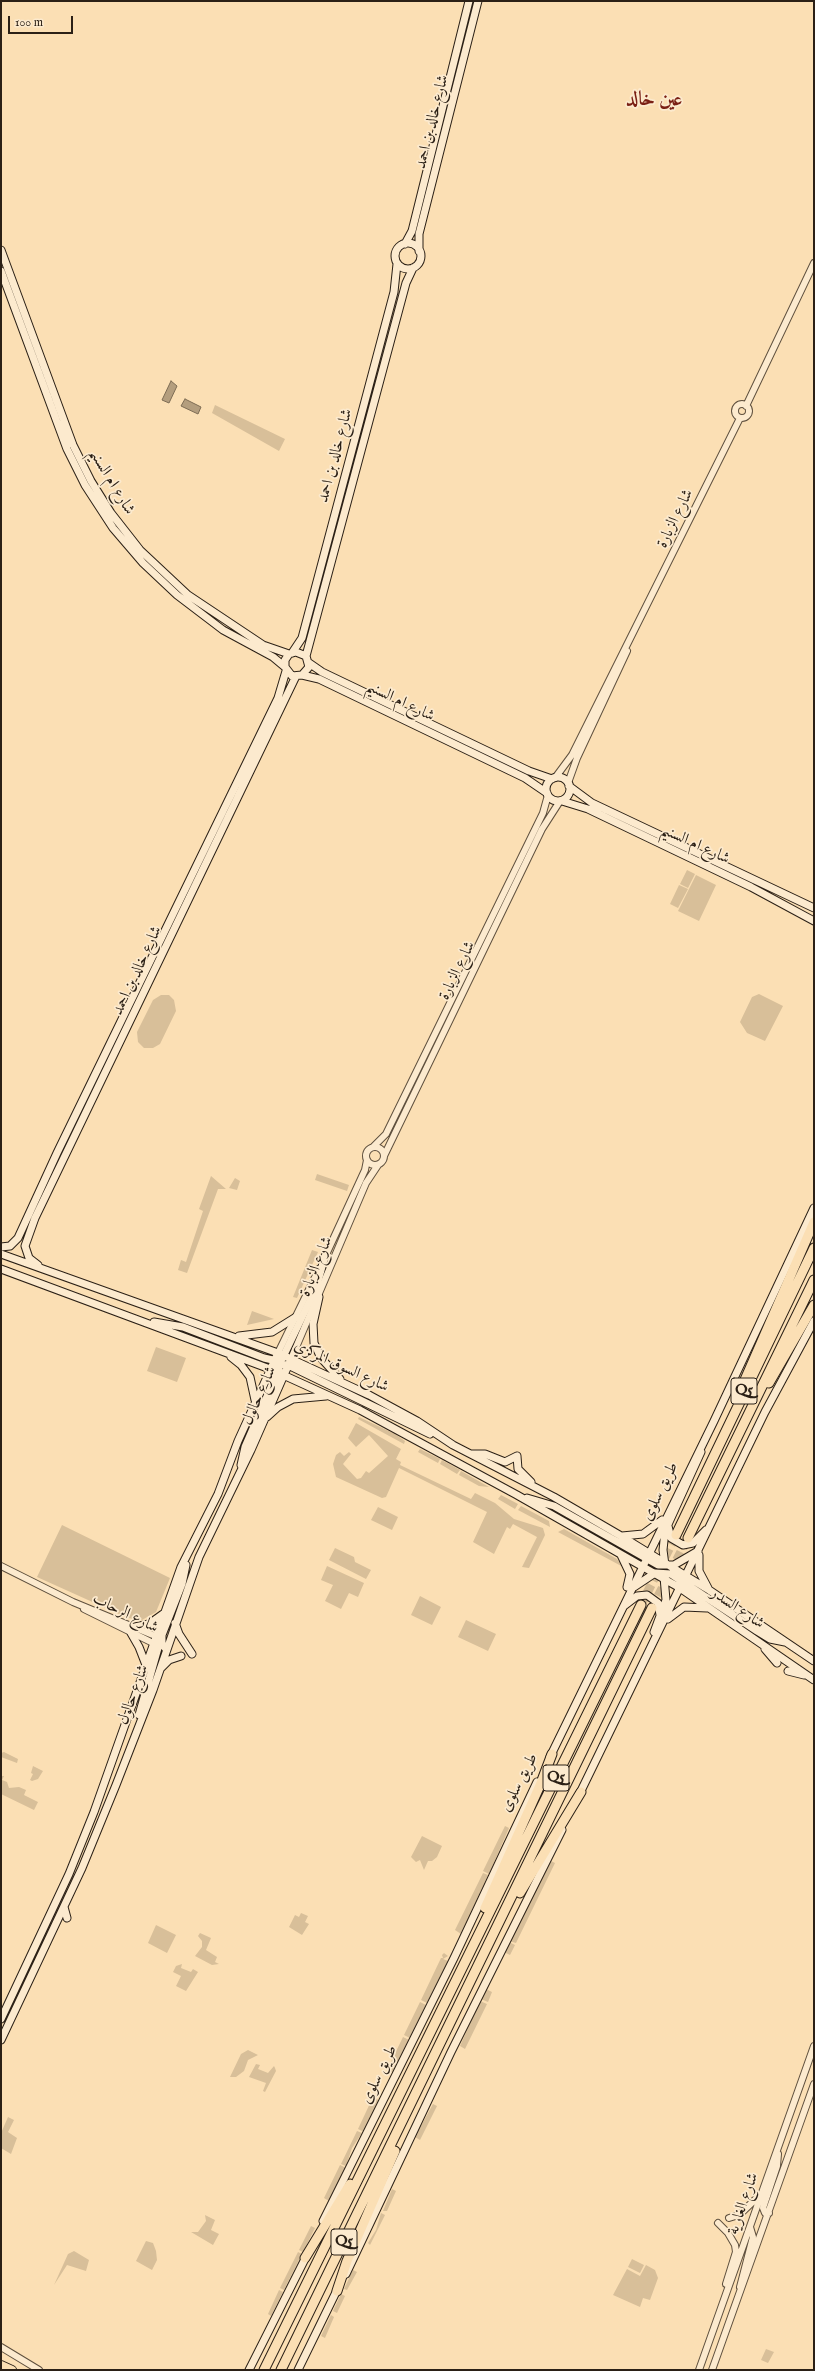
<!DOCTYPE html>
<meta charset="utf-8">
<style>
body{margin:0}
#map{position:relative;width:815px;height:2371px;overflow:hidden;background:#fbdfb4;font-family:"IM FELL English",serif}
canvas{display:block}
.frame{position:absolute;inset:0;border:2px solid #2b2016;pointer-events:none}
.scale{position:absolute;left:8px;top:16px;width:65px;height:18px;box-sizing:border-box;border:2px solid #2b2016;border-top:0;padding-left:5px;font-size:12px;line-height:14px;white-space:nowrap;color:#2b2016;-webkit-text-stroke:3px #fceace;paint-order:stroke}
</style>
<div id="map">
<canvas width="815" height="2371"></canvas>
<div class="frame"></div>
<div class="scale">100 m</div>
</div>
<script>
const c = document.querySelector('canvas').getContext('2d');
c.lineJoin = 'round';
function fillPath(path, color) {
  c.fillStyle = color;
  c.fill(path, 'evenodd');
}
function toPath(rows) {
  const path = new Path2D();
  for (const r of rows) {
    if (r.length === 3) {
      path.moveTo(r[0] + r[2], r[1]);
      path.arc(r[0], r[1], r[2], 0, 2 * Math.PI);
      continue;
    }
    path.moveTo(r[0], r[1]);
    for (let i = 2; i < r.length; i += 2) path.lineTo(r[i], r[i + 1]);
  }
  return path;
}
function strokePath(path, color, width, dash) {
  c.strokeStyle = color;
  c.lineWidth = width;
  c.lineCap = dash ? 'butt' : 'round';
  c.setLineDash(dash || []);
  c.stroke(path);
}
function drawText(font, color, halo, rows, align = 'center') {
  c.font = font + ' "IM FELL English",Amiri,serif';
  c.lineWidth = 3.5;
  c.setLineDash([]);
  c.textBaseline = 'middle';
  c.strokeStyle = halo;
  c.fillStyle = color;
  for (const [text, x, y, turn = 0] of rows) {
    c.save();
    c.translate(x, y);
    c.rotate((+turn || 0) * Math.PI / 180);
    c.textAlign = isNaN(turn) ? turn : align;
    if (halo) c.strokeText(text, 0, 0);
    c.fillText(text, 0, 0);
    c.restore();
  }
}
fillPath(toPath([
 [215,405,285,439,279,451,212,413],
 [687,870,695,874,688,888,680,884],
 [696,875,716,885,699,921,678,911],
 [679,885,688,889,678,908,670,904],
 [759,994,783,1006,765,1041,747,1033,740,1022,752,997],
 [161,995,169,995,174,1000,176,1011,160,1044,153,1048,144,1048,138,1042,137,1032,153,1000],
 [317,1174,349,1185,347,1191,315,1180],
 [211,1176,226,1189,218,1189,187,1273,178,1270,181,1260,186,1262,203,1211,199,1209],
 [235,1178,240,1181,237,1190,229,1188],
 [312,1250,318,1252,297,1298,293,1297],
 [252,1311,274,1319,247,1325],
 [156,1347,186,1358,177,1382,147,1371],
 [359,1417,395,1434,405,1441,404,1444,358,1419],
 [356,1423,401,1449,396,1459,401,1462,400,1465,471,1499,475,1493,495,1503,514,1519,543,1528,545,1535,529,1568,522,1567,537,1537,513,1524,510,1529,507,1527,494,1554,473,1542,487,1512,399,1468,386,1497,382,1498,336,1477,333,1464,336,1455,340,1452,344,1456,349,1452,351,1454,343,1464,357,1479,361,1478,366,1471,369,1473,388,1456,369,1435,356,1447,348,1438],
 [420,1449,440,1459,438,1463,418,1452],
 [442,1460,460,1470,457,1474,440,1464],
 [461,1471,489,1487,479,1486,459,1475],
 [501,1495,518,1504,515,1509,498,1499],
 [521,1506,549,1521,550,1527,518,1510],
 [378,1507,398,1517,392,1530,371,1520],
 [62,1525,170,1578,156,1612,142,1620,128,1618,37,1577],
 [564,1529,617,1559,625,1568,558,1532],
 [335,1548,354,1557,355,1562,371,1570,366,1579,329,1560],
 [327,1566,364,1583,358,1597,349,1593,341,1609,325,1601,333,1585,321,1580],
 [420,1596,441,1607,432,1625,411,1615],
 [466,1620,496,1634,488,1651,458,1637],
 [4,1752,18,1759,17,1763,1,1757,1,1753],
 [33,1766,43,1771,38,1779,32,1781,30,1780,33,1774,31,1773],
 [1,1776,4,1776,2,1780,7,1782,9,1788,19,1787,26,1790,24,1795,38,1802,34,1810,1,1794],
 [505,1826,509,1828,489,1874,483,1871],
 [422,1836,442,1846,437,1857,432,1861,428,1861,424,1870,420,1860,416,1862,411,1857],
 [551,1861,555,1863,516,1943,509,1941],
 [483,1873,488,1875,461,1934,455,1930],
 [301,1913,308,1916,305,1922,309,1924,302,1935,289,1927,295,1915,299,1917],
 [156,1925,176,1935,167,1953,148,1943],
 [200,1933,211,1938,206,1950,217,1957,215,1962,219,1964,212,1965,195,1956,202,1947,202,1941,198,1936],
 [509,1942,515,1945,510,1955,504,1952],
 [444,1953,448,1956,443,1959,448,1961,427,2003,421,2000,441,1958,443,1958,442,1955],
 [182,1964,181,1968,191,1972,193,1969,198,1972,186,1991,176,1986,181,1976,173,1972,176,1966],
 [486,1989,492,1992,488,2002,481,1999],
 [480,2001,487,2004,465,2049,460,2046],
 [420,2002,426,2005,410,2038,404,2035],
 [403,2037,409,2040,393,2073,387,2070],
 [248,2050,258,2055,248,2060,244,2071,236,2077,230,2077,241,2054],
 [256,2064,260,2065,258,2069,268,2073,274,2066,275,2068,276,2071,265,2092,263,2091,266,2083,249,2077],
 [373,2097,380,2101,364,2132,358,2129],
 [433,2104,437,2106,420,2140,415,2137],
 [8,2117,14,2120,8,2132,17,2138,11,2154,1,2148,1,2133],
 [357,2131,362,2133,352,2148,346,2166,341,2164],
 [340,2165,346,2168,329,2201,324,2198],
 [392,2189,396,2191,387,2211,383,2211],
 [381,2213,385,2215,370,2245,368,2243,376,2230],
 [205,2215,215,2220,211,2230,219,2234,213,2245,191,2232,198,2232,206,2221],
 [311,2226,315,2228,303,2252,299,2250],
 [146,2241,153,2243,156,2251,157,2260,152,2270,136,2261],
 [74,2251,89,2260,86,2271,67,2265,54,2285,68,2254],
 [298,2252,302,2254,284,2290,280,2288],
 [632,2259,644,2265,640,2273,628,2267],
 [646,2265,655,2270,658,2278,650,2300,643,2298,640,2307,613,2295,627,2269,640,2276],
 [353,2270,357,2272,347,2290,344,2289],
 [279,2290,283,2292,271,2316,268,2314],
 [341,2294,345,2296,337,2313,333,2311],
 [331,2315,334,2317,325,2338,321,2336],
 [766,2349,774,2352,768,2363,761,2360]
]), '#d8bf99');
const water = toPath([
 [171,381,177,386,169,403,162,400,171,381],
 [185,399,201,407,198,414,181,406,185,399]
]);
fillPath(water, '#b49e7e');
strokePath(water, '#7d6c54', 1);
strokePath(toPath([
 [641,1605,676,1535],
 [652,1608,688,1538]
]), '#d1b994', 9, [9, 4.5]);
const tertiary = toPath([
 [742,411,7],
 [746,406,814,263],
 [555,778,572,755,740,418],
 [568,783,577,758,627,651],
 [373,1147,386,1134,543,813,548,795],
 [375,1156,9],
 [384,1156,542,829,560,801],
 [324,1259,365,1170,367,1160],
 [278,1353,319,1269],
 [291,1359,366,1183,378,1165],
 [1,1566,73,1602,160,1638],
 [84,1609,157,1645],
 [769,2213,765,2213,763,2208,777,2166,778,2154],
 [729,2218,739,2215,760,2195],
 [718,2223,728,2233,735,2245,736,2252,726,2284],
 [740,2287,753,2237,750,2227],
 [1,2347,39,2370],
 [699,2370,814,2046],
 [712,2370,814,2084]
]);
const secondary = toPath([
 [408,256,13],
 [405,244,412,231,469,1],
 [1,250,73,445,91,481,111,513,140,550,188,595,263,645,289,654],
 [419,251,419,234,478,1],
 [1,271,67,449,85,485,113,528,143,563,177,595,223,630,273,657,285,667],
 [292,653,302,638,394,292,397,264],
 [306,656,406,283,413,268],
 [309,663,322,672,529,771,552,779],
 [302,675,309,667,306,656,296,652,289,654,285,660,285,667,292,676,302,675,319,679,525,778,547,793],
 [558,789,12],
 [569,786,592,803,814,908],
 [562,801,588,809,751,887,814,921],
 [1,1247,10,1246,18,1238,57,1153,278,698,286,671],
 [1,1254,278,1353,369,1395,417,1421,453,1445,554,1497,621,1536,709,1590,814,1661],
 [38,1265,29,1258,25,1246,35,1218,296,676],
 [1,1269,270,1369,360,1410,517,1495,680,1588,814,1680],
 [319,1297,313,1324,314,1343,321,1358,340,1379],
 [154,1322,183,1327,264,1358,277,1361],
 [239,1336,272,1332,296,1317],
 [231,1357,241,1365,250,1377,255,1400],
 [282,1359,316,1288,325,1256],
 [270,1369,280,1364,288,1365,430,1434],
 [267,1417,278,1407,293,1399,326,1396],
 [471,1454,485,1454,505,1462,517,1456],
 [517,1456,518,1469,531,1482],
 [241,1465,245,1447,279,1369],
 [527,1498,554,1506,658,1565,674,1565,698,1551],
 [668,1526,671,1538,683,1545,693,1543,706,1530],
 [622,1536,643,1534,662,1520],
 [621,1555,630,1574,627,1587],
 [699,1555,699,1571,708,1588],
 [665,1565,663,1550,665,1531,701,1452],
 [634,1587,655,1573,671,1574,757,1631,770,1639,785,1642],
 [624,1606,637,1596,647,1595,658,1603,660,1615],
 [668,1619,684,1607,707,1608],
 [175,1623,179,1634,192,1654],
 [135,1627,149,1624,163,1614],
 [654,1632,666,1600,664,1577],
 [131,1633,139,1647,146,1665],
 [166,1649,162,1644,162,1635,182,1584,186,1565],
 [765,1649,777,1663],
 [161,1668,169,1660,181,1656],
 [788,1671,804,1675],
 [139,1715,158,1648,157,1638],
 [550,1757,714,1421,814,1208],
 [579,1795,765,1412,814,1321],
 [64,1907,67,1918],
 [1,2019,69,1874,94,1812,181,1567,218,1494,238,1441,278,1353],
 [1,2040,82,1868,116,1785,153,1690,199,1557,251,1450,291,1359],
 [323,2221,454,1958,537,1782],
 [346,2274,451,2052,562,1830],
 [249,2370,308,2253],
 [298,2370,339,2286]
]);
const trunk = toPath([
 [1,2365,12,2370]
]);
const motorway = toPath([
 [744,1382,814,1222],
 [769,1383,814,1305],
 [676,1535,814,1248],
 [688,1538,814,1280],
 [520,1893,581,1792],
 [485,1908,541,1783,552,1754],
 [305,2258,350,2184],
 [337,2291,347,2261,395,2151],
 [264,2370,641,1605],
 [281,2370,652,1608]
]);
strokePath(tertiary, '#5f503e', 8);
strokePath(secondary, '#2b2016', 9);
strokePath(trunk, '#2b2016', 10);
strokePath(motorway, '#2b2016', 11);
strokePath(tertiary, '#fceace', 6);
strokePath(secondary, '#fceace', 7);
strokePath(trunk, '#fbdfb4', 8);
strokePath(motorway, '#fbdfb4', 9);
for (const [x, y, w] of [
 [744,1391,26],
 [556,1778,26],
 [344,2242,26]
]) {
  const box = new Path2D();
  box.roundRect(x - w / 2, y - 13, w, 26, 3);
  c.fillStyle = '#fceace';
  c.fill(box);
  strokePath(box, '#2b2016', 1);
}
drawText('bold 15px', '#2b2016', null, [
 ["Q5",744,1391],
 ["Q5",556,1778],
 ["Q5",344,2242]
]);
drawText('16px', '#2b2016', '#fceace', [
 ["شارع خالد بن احمد",433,122,-76],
 ["شارع خالد بن احمد",336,456,-75],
 ["شارع ام السنيم",111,482,59],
 ["شارع الزبارة",676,519,-64],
 ["شارع ام السنيم",400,702,26],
 ["شارع ام السنيم",695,845,25],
 ["شارع خالد بن احمد",138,971,-65],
 ["شارع الزبارة",458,971,-64],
 ["شارع الزبارة",317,1267,-68],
 ["شارع السوق المركزي",341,1367,25],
 ["شارع حالول",260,1396,-66],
 ["طريق سلوى",661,1492,-64],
 ["شارع السدر",737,1609,34],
 ["شارع الرحاب",125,1614,26],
 ["شارع حالول",134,1695,-70],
 ["طريق سلوى",520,1783,-63],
 ["طريق سلوى",380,2075,-64],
 ["شارع الغارية",744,2204,-71]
]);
drawText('bold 20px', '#7a1f14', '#fceace', [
 ["عين خالد",654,101]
]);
</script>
